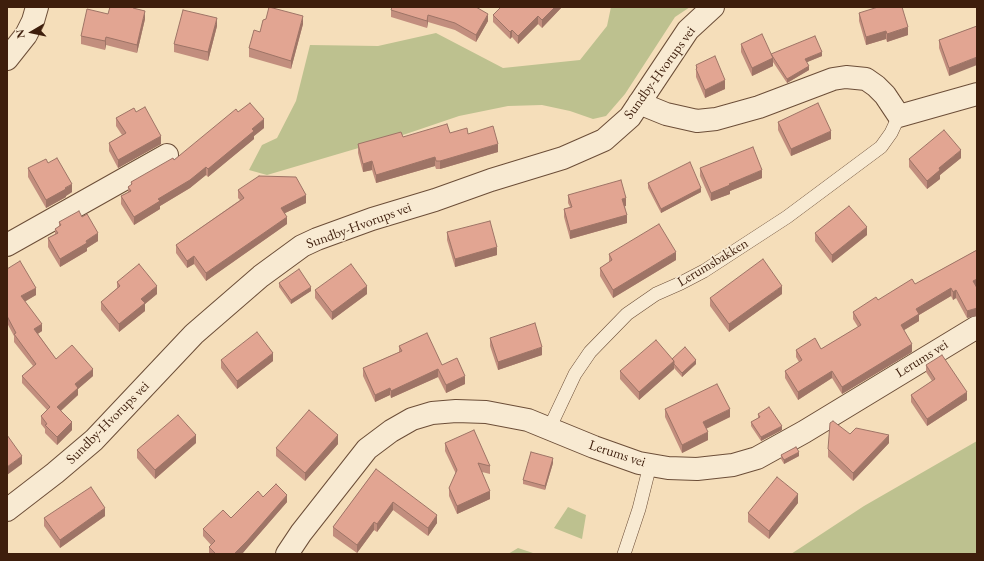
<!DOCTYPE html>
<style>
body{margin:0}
#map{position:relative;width:984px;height:561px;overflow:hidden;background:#f5deba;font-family:"EB Garamond",serif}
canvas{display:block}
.frame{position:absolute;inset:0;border:8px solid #3e1e0c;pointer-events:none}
.north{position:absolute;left:12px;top:12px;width:40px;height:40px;-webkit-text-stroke:3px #f8ead2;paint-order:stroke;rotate:261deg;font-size:11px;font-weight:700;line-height:16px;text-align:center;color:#3e1e0c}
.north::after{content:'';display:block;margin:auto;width:14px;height:18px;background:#3e1e0c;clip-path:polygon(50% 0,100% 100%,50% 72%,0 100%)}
</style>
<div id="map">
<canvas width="984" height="561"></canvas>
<div class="frame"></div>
<div class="north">N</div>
</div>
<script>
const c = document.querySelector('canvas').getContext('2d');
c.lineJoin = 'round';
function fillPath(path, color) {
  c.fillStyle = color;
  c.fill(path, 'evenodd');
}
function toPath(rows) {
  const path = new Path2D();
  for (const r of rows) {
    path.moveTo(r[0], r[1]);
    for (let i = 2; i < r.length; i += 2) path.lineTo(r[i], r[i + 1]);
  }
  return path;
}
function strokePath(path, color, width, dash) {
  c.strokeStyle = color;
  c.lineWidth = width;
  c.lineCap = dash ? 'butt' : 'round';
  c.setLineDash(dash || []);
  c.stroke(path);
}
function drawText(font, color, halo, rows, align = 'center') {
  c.font = font + ' "EB Garamond",serif';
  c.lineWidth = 3;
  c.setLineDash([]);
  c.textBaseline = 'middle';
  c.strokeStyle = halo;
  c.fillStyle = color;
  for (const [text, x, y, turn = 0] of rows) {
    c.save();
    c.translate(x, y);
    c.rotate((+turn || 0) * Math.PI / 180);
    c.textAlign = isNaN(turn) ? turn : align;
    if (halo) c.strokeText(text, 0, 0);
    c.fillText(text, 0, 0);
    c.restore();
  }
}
fillPath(toPath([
 [611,7,690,7,675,17,625,94,606,116,593,119,570,111,542,105,508,106,459,116,406,134,267,175,249,170,262,145,277,138,296,101,310,45,378,46,436,33,503,68,580,60,607,26],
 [977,441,977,554,791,554,864,506],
 [568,507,586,515,582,539,554,528],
 [518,548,533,553,533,554,508,554]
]), '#bdc18f');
const service = toPath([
 [549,429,575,374,590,352,627,314,656,294,681,283,704,271,787,217,881,147,891,133,899,116],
 [624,554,639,509,650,465]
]);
const minor = toPath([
 [639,103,666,114,697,121,716,119,759,107,833,79,846,77,866,79,876,86,885,95,899,116,977,94],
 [7,245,167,155],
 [7,510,55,473,94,440,194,334,261,276,302,246,317,239,372,219,435,200,491,180,563,158,604,140,630,117,688,30,713,7],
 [287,554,301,533,367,449,391,431,412,419,432,413,456,411,486,412,528,420,594,447,639,463,668,468,697,469,733,465,757,458,804,432,977,327]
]);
const tertiary = toPath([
 [7,59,26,35,33,21,37,7]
]);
strokePath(service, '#6c4e38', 14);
strokePath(minor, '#6c4e38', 24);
strokePath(tertiary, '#6c4e38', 24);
strokePath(service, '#f8ead2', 13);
strokePath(minor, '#f8ead2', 22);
strokePath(tertiary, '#f8ead2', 22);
fillPath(toPath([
 [501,7,562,7,542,28,538,24,518,44,512,37,510,39,493,22,493,15],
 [391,10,488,21,476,42,455,30,428,22,427,28,391,17],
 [859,13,908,35,887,42,886,39,866,45,859,21],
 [108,14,145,19,137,53,106,45,105,50,81,44,81,36],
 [266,19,303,24,291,69,249,57,249,48,260,32],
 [217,26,208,61,174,52,174,44],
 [977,26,949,76,939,48,939,40],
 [741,44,771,54,822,56,807,62,809,70,787,83,773,62,773,66,752,76,741,52],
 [696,65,725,89,705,98,696,77],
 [136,112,161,144,118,168,109,151,109,143,122,135,116,126,116,118],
 [238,112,264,128,254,136,254,139,208,177,206,175,190,188,160,206,160,209,134,225,121,204,121,196,128,192,128,187,131,185,131,182,174,160],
 [778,122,831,139,791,156,778,130],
 [450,133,468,134,498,152,440,169,436,169,435,166,376,183,372,170,363,172,358,153,358,144,403,137],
 [961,158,940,175,940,179,927,189,909,167,909,159],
 [48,163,72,192,66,196,66,197,46,208,28,177,28,168],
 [700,168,762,178,730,191,730,194,711,201,700,176],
 [648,183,701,192,661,213,648,188],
 [238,190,306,203,285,213,287,224,206,281,194,264,187,268,176,253,176,245,240,200,238,198],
 [568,195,626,206,625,206,627,223,570,239,564,217,564,209,570,207,568,203],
 [82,217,98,241,87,248,87,251,60,267,48,247,48,238,55,234,55,229,59,227,59,222],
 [447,232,497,255,455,267,447,240],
 [815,233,867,235,832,263,815,241],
 [977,250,977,286,976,287,967,318,956,298,953,300,951,296,919,315,919,321,904,330,912,352,842,394,832,378,798,400,785,378,785,371,799,362,796,357,796,350,821,349,858,327,853,319,853,312,915,284],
 [609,254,676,260,613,298,600,276,600,268,609,262],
 [7,269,36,295,25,301,42,331,38,334,56,359,93,376,78,389,78,395,61,411,72,430,57,445,45,433,45,429,41,424,41,416,47,410,22,383,22,376,33,366,14,342,14,336,7,323],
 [117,282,157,294,145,304,145,311,119,332,101,310,101,302,117,288],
 [279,283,311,291,291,304,279,287],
 [315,290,367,294,332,320,315,298],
 [782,294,729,332,710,306,710,298],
 [490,338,542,355,498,370,490,346],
 [399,346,442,365,465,384,446,393,438,377,391,398,390,395,375,402,363,376,363,368,399,352],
 [672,359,696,364,682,377,674,368,674,369,639,400,620,379,620,371],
 [221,360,273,361,237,389,221,368],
 [926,365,967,400,927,426,911,402,911,395,932,381,926,372],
 [665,409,730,417,706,429,708,440,682,453,665,417],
 [758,414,782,430,761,441,751,426,751,422,758,418],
 [196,443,155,479,137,458,137,450],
 [445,443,490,466,490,474,482,472,490,499,457,514,449,496,449,488,456,474,445,451],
 [889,443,853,481,828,457,828,449],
 [338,444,305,481,276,456,276,448],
 [781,455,799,456,784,464,781,459],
 [553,463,545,490,523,484,523,480],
 [376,469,437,523,428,536,393,510,377,532,374,530,357,553,333,536,333,527],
 [263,497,287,502,247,548,242,554,209,554,209,547,211,545,203,536,203,529,231,518],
 [798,503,769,539,748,522,748,513],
 [105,516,60,548,44,526,44,518]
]), '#c28e7e');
fillPath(toPath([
 [555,7,562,7,542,28,542,20],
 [145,11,145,19,137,53,137,45],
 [488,14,488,21,476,42,476,35],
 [428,15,428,22,427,28,427,21],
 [303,16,303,24,291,69,291,61],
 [538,16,538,24,518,44,518,36],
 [217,18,217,26,208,61,208,52],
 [908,27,908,35,887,42,887,34],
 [512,30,512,37,510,39,510,32],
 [886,31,886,39,866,45,866,37],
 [106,37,106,45,105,50,105,41],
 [822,52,822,56,805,63,805,59],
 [977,57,977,65,949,76,949,68],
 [773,58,773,66,752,76,752,68],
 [809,66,809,70,787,83,787,79],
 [725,80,725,89,705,98,705,90],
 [264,119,264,128,254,136,254,139,208,177,208,169,252,129],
 [831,131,831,139,791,156,791,149],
 [161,136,161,144,118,168,118,160],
 [498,144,498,152,440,169,440,161],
 [961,150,961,158,940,175,940,179,927,189,927,181,939,168],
 [435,157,435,166,376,183,376,175],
 [372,161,372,170,363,172,363,164],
 [206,167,206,175,190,188,160,206,160,209,134,225,134,217,158,199],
 [762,170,762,178,730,191,730,194,711,201,711,193,729,184],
 [72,184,72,192,66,196,66,197,46,208,46,200],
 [701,188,701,192,661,213,661,209],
 [306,195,306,203,281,215,281,208],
 [626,198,626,206,622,207,622,199],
 [627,215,627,223,570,239,570,231],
 [287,217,287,224,206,281,206,273],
 [867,227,867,235,832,263,832,255],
 [98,233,98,241,87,248,87,251,60,267,60,259,86,241],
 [497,247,497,255,455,267,455,259],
 [676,252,676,260,613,298,613,290],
 [194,256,194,264,187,268,187,261],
 [977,279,977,286,973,288,973,281],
 [157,286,157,294,145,304,145,311,119,332,119,324,141,299],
 [367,286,367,294,332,320,332,312],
 [782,286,782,294,729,332,729,324],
 [311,287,311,291,291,304,291,300],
 [36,288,36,295,21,304,21,296],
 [951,288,951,296,919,315,919,321,901,332,901,325,916,309],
 [956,290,956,298,953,300,953,292],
 [977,308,977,316,967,318,967,311],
 [42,324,42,331,34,336,34,329],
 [912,344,912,352,842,394,842,387],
 [542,347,542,355,498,370,498,362],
 [273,353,273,361,237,389,237,381],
 [696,360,696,364,682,377,682,373],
 [674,361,674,369,639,400,639,392],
 [93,369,93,376,78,389,78,395,57,414,57,407,75,384],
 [438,369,438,377,391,398,391,391],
 [832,371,832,378,798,400,798,392],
 [465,376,465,384,446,393,446,385],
 [390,388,390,395,375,402,375,395],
 [967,392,967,400,927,426,927,419],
 [730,409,730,417,703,430,703,422],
 [72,422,72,430,57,445,57,437],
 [782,426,782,430,761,441,761,437],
 [708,432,708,440,682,453,682,445],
 [196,435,196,443,155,479,155,470],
 [338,435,338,444,305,481,305,473],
 [889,435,889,443,853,481,853,473],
 [799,452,799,456,784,464,784,460],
 [22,456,22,464,7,475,7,467],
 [553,458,553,463,545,490,545,486],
 [490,491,490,499,457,514,457,506],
 [798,494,798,503,769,539,769,531],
 [287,495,287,502,247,548,242,554,234,554],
 [393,502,393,510,377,532,377,524],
 [105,508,105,516,60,548,60,540],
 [437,515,437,523,428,536,428,528],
 [374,522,374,530,357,553,357,545]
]), '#9e7466');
const building = toPath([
 [110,7,132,7,133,8,145,11,137,45,106,37,105,41,81,36,87,9,108,14,110,7],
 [269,7,303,16,291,61,249,48,254,30,260,32,263,20,266,19,269,7],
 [392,7,476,7,488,14,476,35,455,23,428,15,427,21,391,10,392,7],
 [501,7,555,7,542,20,538,16,518,36,512,30,510,32,493,15,501,7],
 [878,7,902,7,908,27,887,34,886,31,866,37,859,13,878,7],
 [183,10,217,18,208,52,174,44,183,10],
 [977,26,977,57,949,68,939,40,977,26],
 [762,34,773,58,752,68,741,44,762,34],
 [815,36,822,52,805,59,809,66,787,79,771,54,815,36],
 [715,56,725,80,705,90,696,69,697,68,696,65,715,56],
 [250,103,264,119,252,129,254,131,208,169,206,167,190,180,158,199,160,201,134,217,121,196,131,191,128,187,132,184,131,182,173,158,174,160,236,109,238,112,250,103],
 [818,103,831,131,791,149,778,122,818,103],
 [145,107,161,136,118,160,109,143,126,133,116,118,134,108,136,112,145,107],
 [447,124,450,133,467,128,468,134,493,126,498,144,440,161,436,161,435,157,376,175,372,161,363,164,358,144,401,132,403,137,447,124],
 [944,130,961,150,939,168,940,170,927,181,909,159,944,130],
 [753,147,762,170,729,184,730,185,711,193,700,168,753,147],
 [57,158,72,184,65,188,66,189,46,200,28,168,46,159,48,163,57,158],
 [690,162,701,188,661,209,648,183,690,162],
 [259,176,296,177,306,195,281,208,287,217,206,273,194,256,187,261,176,245,244,198,238,190,259,176],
 [621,180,626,198,622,199,627,215,570,231,564,209,572,207,568,195,621,180],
 [849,206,867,227,832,255,815,233,849,206],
 [79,211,82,217,87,214,98,233,86,241,87,243,60,259,48,238,58,233,55,229,61,225,59,222,79,211],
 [490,221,497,247,455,259,447,232,490,221],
 [659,224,676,252,613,290,600,268,612,260,609,254,659,224],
 [977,250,977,279,973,281,977,288,977,308,967,311,956,290,953,292,951,288,916,309,919,314,901,325,912,344,842,387,832,371,798,392,785,371,802,360,796,350,815,338,821,349,861,325,853,312,876,297,878,300,912,279,915,284,977,250],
 [763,259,782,286,729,324,710,298,763,259],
 [20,261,36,288,21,296,42,324,34,329,56,359,72,345,93,369,75,384,78,388,57,407,72,422,57,437,45,425,47,424,41,416,50,407,22,376,36,364,14,334,16,333,7,316,7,269,20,261],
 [139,264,157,286,141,299,145,303,119,324,101,302,120,286,117,282,139,264],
 [351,264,367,286,332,312,315,290,351,264],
 [299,269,311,287,291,300,279,283,299,269],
 [535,323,542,347,498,362,490,338,535,323],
 [257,332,273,353,237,381,221,360,257,332],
 [427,333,442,365,457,358,465,376,446,385,438,369,391,391,390,388,375,395,363,368,402,351,399,346,427,333],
 [656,340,674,361,639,392,620,371,656,340],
 [685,347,696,360,682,373,674,364,674,361,672,359,685,347],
 [942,355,967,392,927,419,911,395,935,379,926,365,942,355],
 [717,384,730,409,703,422,708,432,682,445,665,409,717,384],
 [769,407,782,426,761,437,751,422,760,417,758,414,769,407],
 [309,410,338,435,305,473,276,448,309,410],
 [178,415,196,435,155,470,137,450,178,415],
 [833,421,850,434,856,428,889,435,853,473,828,449,830,423,833,421],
 [474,430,490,466,478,463,490,491,457,506,449,488,457,470,445,443,474,430],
 [7,435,22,456,7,467,7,435],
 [796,447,799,452,784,460,781,455,796,447],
 [531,452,553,458,545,486,523,480,531,452],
 [376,469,437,515,428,528,393,502,377,524,374,522,357,545,333,527,376,469],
 [777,477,798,494,769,531,748,513,777,477],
 [276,484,287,495,247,541,234,554,216,554,209,547,215,541,203,529,223,510,231,518,258,491,263,497,276,484],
 [91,487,105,508,60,540,44,518,91,487]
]);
fillPath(building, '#e2a592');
strokePath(building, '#9e7466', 1);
drawText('14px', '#3e1e0c', '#f8ead2', [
 ["Sundby-Hvorups vei",660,73,-54],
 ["Sundby-Hvorups vei",359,226,-20],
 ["Lerumsbakken",713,263,-31],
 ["Lerums vei",922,359,-32],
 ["Sundby-Hvorups vei",108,423,-45],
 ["Lerums vei",617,454,18]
]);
</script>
